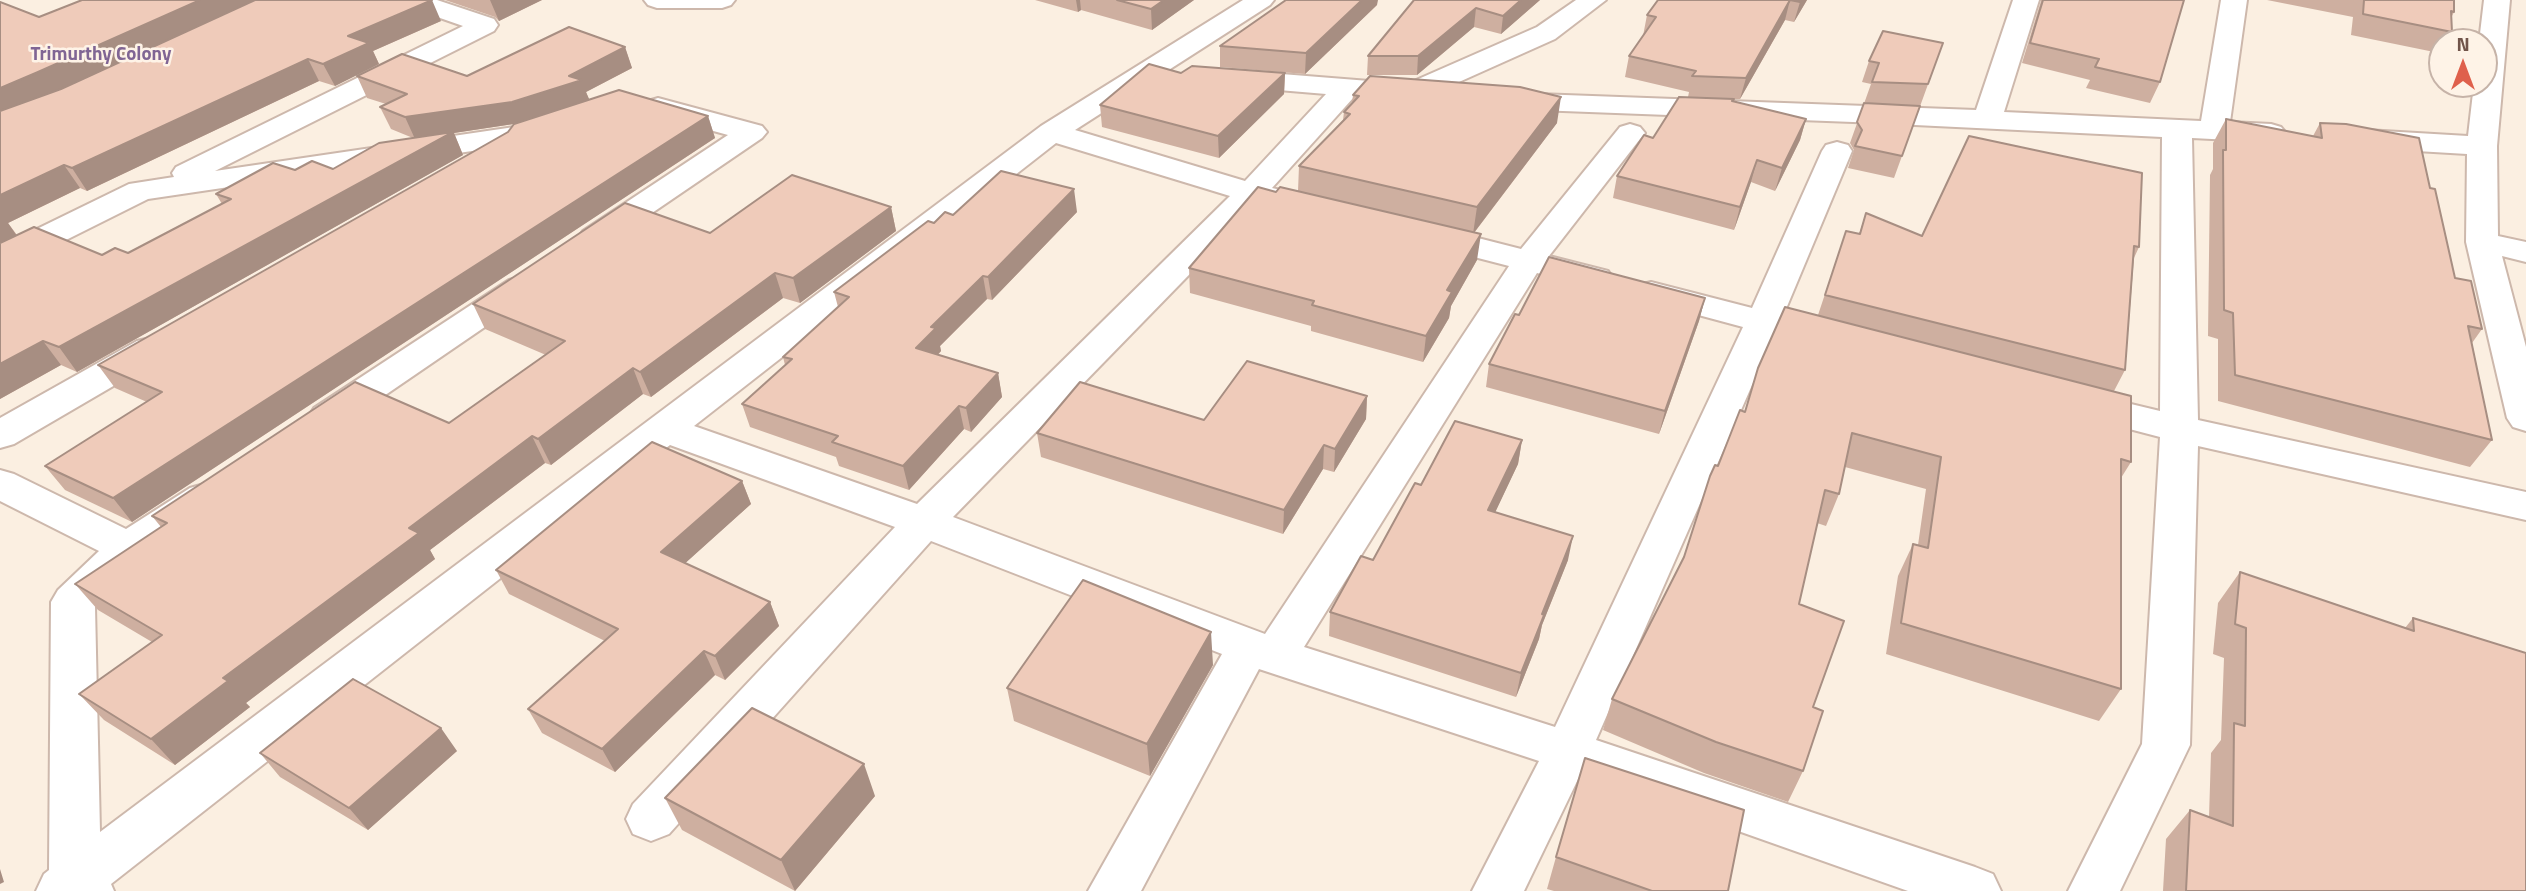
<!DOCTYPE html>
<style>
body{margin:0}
#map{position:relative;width:2526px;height:891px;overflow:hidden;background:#fbefe1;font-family:"Titillium Web",sans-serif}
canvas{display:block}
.north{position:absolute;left:2428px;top:28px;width:70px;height:70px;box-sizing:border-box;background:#fef3e7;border:2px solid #c6b3a8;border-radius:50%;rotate:0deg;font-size:19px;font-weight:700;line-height:28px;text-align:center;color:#71544a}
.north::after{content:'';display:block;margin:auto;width:24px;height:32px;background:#df604c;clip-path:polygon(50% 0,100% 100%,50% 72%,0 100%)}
</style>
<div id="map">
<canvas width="2526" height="891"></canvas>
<div class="north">N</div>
</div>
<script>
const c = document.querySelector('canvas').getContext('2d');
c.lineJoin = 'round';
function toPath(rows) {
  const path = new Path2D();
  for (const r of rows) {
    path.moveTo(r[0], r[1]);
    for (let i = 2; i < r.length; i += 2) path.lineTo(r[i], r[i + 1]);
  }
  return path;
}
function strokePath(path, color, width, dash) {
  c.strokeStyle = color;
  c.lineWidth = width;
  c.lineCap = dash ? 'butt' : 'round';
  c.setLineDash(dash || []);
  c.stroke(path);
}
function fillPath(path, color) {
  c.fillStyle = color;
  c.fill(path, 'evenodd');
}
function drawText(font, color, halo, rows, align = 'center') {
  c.font = font + ' "Titillium Web",sans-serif';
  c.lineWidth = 5;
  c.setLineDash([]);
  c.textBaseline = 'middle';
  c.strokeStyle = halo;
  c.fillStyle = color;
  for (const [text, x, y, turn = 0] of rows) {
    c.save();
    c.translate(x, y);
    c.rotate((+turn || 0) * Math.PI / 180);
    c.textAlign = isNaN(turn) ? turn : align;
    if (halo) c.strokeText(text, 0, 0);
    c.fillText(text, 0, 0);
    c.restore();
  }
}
const minor = toPath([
 [399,0,437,0,494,19,498,25,494,31,215,171,521,126,547,118,557,121,562,127,557,133,526,143,148,199,12,267,0,270,0,247,129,184,174,177,172,173,176,167,463,26,403,5,399,0],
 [644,0,735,0,731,5,722,8,657,8,648,5,644,0],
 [1243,0,1274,0,1270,5,1075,130,1245,181,1326,94,1231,86,1221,84,1217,78,1221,72,1231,70,1407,84,1537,27,1576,0,1606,0,1555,39,1421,99,1410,101,1354,97,1272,188,1315,198,1320,205,1315,212,1304,214,1258,204,953,517,1265,634,1509,266,1416,242,1411,235,1416,228,1427,225,1521,249,1620,127,1630,124,1640,127,1645,133,1640,139,1549,256,1608,271,1613,278,1608,285,1596,288,1537,273,1304,647,1555,727,1743,327,1639,299,1634,292,1639,285,1651,282,1752,308,1822,151,1826,145,1837,142,1848,145,1852,151,1783,316,1838,330,1844,338,1838,346,1826,349,1774,335,1596,740,1975,867,1993,874,2001,891,1908,891,1580,775,1524,891,1472,891,1539,761,1259,669,1141,891,1088,891,1222,654,931,541,669,834,651,841,633,834,626,819,633,804,895,527,670,445,111,884,114,891,36,891,44,874,49,870,51,602,58,590,99,551,0,501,0,470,14,474,126,529,190,488,204,484,218,488,224,498,218,508,143,559,95,607,100,832,1041,126,1243,0],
 [1056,143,1230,196,917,504,694,426,1056,143],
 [2013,0,2039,0,2004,112,2201,121,2221,0,2247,0,2230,122,2271,124,2281,127,2286,133,2281,139,2271,142,2192,138,2198,420,2526,492,2526,520,2198,446,2190,745,2120,891,2068,891,2142,744,2160,437,2068,413,2062,404,2068,395,2081,392,2160,411,2162,137,1853,122,1510,109,1500,107,1496,101,1500,95,1510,93,1976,110,2013,0],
 [2484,0,2510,0,2497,146,2498,236,2526,242,2526,262,2502,256,2526,347,2526,431,2513,427,2507,418,2466,242,2467,154,2366,148,2356,145,2351,139,2356,133,2366,130,2468,136,2474,84,2484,84,2484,42,2479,42,2484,0],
 [658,98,762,126,767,132,762,138,605,245,594,248,583,245,578,238,583,231,728,135,648,113,644,107,648,101,658,98],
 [521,277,533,280,538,287,533,294,340,426,327,430,314,426,308,417,314,408,509,280,521,277],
 [150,338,163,341,168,349,163,357,14,444,0,448,0,418,137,341,150,338]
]);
strokePath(minor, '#cdb8ac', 4);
fillPath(minor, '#fff');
fillPath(toPath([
 [445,0,542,0,499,21,495,17],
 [1035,0,1194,0,1152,30,1081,10,1078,12],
 [1414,0,1540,0,1501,34,1474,27,1417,75,1367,75,1368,56],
 [1658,0,1807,0,1794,22,1785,20,1740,99,1734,99,1733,101,1806,119,1800,140,1775,191,1751,182,1734,230,1613,198,1617,176,1653,138,1688,97,1689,92,1625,77,1629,56,1643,36,1647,15],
 [2040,0,2184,0,2160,82,2150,103,2086,88,2090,80,2022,63,2041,1],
 [2267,0,2454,0,2454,12,2452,16,2452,32,2446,42,2442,42,2442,48,2439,53,2351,35,2353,17],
 [0,2,39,17,441,21,373,51,379,64,335,86,319,81,87,191,80,188,8,223,17,235,102,255,128,253,222,204,216,194,295,170,333,169,413,138,391,129,380,107,386,104,367,98,357,76,467,76,625,47,632,68,586,92,589,100,708,116,715,138,132,522,65,490,45,466,147,402,115,388,98,365,508,132,514,124,454,133,463,155,77,372,61,365,0,399],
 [1377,5,1305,74,1220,67,1220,46],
 [1943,43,1894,178,1848,168,1854,150,1850,143,1871,84,1862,82,1869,61],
 [1181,73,1285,73,1284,94,1219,158,1102,127,1100,105],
 [1353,95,1557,123,1474,233,1477,260,1451,306,1449,318,1423,362,1311,331,1311,326,1190,293,1189,268,1276,192,1298,191,1299,166,1343,120,1344,112,1352,103],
 [2226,119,2313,136,2320,123,2430,188,2455,278,2482,329,2472,343,2492,440,2470,467,2218,401,2218,339,2208,336,2210,175,2213,169,2213,143],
 [1969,136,2139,247,2134,258,2125,370,2114,391,2131,462,2121,478,2121,689,2099,721,1886,654,1898,576,1913,544,1918,545,1926,489,1845,467,1839,494,1826,526,1817,523,1799,604,1813,707,1803,771,1788,802,1704,773,1603,730,1612,699,1684,557,1718,466,1745,412,1818,315,1846,231,1859,234,1866,213,1922,236],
 [891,207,896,231,800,303,783,298,651,397,643,394,551,465,545,463,430,550,435,559,246,703,250,707,175,765,104,720,79,694,152,642,98,610,75,584,161,527,152,516,449,423,546,355,485,329,473,304,710,233],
 [1077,212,992,300,987,299,940,346,941,351,938,355,998,373,1002,397,971,432,964,429,909,490,839,466,836,457,750,427,742,404,785,365,783,357,838,307,834,292,934,223,953,215],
 [1705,298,1699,321,1659,434,1486,387,1489,364,1519,315],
 [1367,396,1366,419,1334,472,1323,469,1283,534,1041,457,1037,433,1204,420],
 [1522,440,1518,464,1495,512,1568,560,1542,625,1539,639,1516,697,1329,636,1330,612,1373,560,1421,485],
 [742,481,751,504,685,563,770,602,779,626,725,680,715,675,615,772,542,733,528,709,605,641,509,594,496,570],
 [2240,572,2405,628,2413,618,2526,891,2163,891,2166,839,2190,810,2209,817,2211,753,2221,740,2224,658,2213,654,2218,603],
 [1213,665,1150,776,1014,721,1007,688],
 [457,751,368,830,280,777,260,753],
 [875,796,795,891,682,830,665,798],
 [1556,857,1728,891,1554,891,1547,889]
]), '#ceafa0');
fillPath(toPath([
 [200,0,258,0,0,116,0,88],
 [432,0,441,21,373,51,379,64,335,86,323,64,348,36],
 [490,0,542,0,499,21],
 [1076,0,1080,0,1081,10,1078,12],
 [1164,0,1194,0,1152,30,1151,9],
 [1362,0,1378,0,1377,5,1305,74,1306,53],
 [1521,0,1540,0,1501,34,1503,16],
 [1790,0,1785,20,1740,99,1746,78],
 [1801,0,1807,0,1794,22,1800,2],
 [1476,8,1474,27,1417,75,1418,56],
 [625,47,632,68,586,92,590,101,520,123,454,133,463,155,77,372,59,347,415,139,405,117,569,76],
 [308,59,319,81,87,191,72,168],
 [1285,73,1284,94,1219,158,1218,136],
 [1561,97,1557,123,1473,234,1477,207],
 [708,116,715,138,132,522,113,498],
 [1806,119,1800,140,1775,191,1782,168],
 [1757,160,1751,182,1734,230,1740,207],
 [64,165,80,188,8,223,17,236,0,245,0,195],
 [1074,189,1077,212,992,300,988,277],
 [891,207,896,231,800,303,793,278],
 [1481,234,1477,260,1451,306,1449,318,1423,362,1426,336,1447,290],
 [775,273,783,298,651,397,640,372],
 [983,276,987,299,940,346,941,351,921,372,916,348,931,327],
 [1705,298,1699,321,1659,434,1665,411],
 [43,341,61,365,0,399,0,364],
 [633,368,643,394,551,465,538,439],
 [998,373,1002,397,971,432,966,408],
 [1367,396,1366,419,1334,472,1335,449],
 [959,406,964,429,909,490,903,466],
 [532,436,545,463,430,550,435,559,246,703,250,707,175,765,151,739,223,678,409,528],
 [1522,440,1518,464,1485,534,1488,510],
 [1324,445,1323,469,1283,534,1284,510],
 [742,481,751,504,671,576,661,552],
 [1573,536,1568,560,1542,625,1539,639,1516,697,1521,673,1542,614],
 [770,602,779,626,725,680,715,656],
 [1211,632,1213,665,1150,776,1147,744],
 [704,651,715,675,615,772,602,749],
 [441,728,457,751,368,830,349,808],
 [864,764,875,796,795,891,781,860],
 [0,869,4,882,0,884]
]), '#a78e82');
const building = toPath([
 [82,0,200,0,38,72,0,88,0,2,39,17,82,0],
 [255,0,432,0,348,36,369,43,323,64,308,59,72,168,64,165,0,195,0,111,61,89,255,0],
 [1117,0,1164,0,1151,9,1117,0],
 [1286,0,1362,0,1306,53,1220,46,1286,0],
 [1414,0,1521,0,1503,16,1476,8,1418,56,1368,56,1414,0],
 [1658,0,1801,0,1800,2,1790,0,1746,78,1692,76,1696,71,1629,56,1656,17,1647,15,1658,0],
 [2043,0,2184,0,2160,82,2095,67,2099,59,2030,43,2043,0],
 [2364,0,2454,0,2454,12,2451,11,2452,32,2363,14,2364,0],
 [569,27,625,47,569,76,582,80,512,102,405,117,380,107,407,94,357,76,402,54,467,76,569,27],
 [1883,31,1943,43,1928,84,1872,82,1879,63,1869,61,1883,31],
 [1149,64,1181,73,1192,66,1285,73,1218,136,1100,105,1149,64],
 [1370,76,1520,87,1561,97,1477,207,1299,166,1350,114,1344,112,1359,96,1353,95,1370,76],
 [619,90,708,116,113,498,45,466,162,392,98,365,508,132,514,124,619,90],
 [1679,97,1734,99,1732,101,1806,119,1782,168,1757,160,1740,207,1617,176,1644,135,1653,138,1679,97],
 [1864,103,1920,106,1902,156,1855,146,1862,130,1857,122,1864,103],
 [2226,119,2322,138,2320,123,2346,124,2419,138,2430,188,2435,189,2455,278,2471,281,2482,329,2468,326,2492,440,2235,375,2233,313,2224,310,2223,150,2226,150,2226,119],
 [453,132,59,347,43,341,0,364,0,243,34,227,102,255,115,248,128,253,231,199,216,194,273,163,295,170,312,161,333,169,379,143,453,132],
 [1969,136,2142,173,2139,247,2134,246,2125,370,1825,295,1846,231,1860,234,1866,213,1922,236,1969,136],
 [1001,171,1074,189,988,277,983,276,931,327,936,328,916,348,998,373,966,408,959,406,903,466,832,442,838,436,742,404,792,359,783,357,849,297,834,292,928,221,934,223,945,212,953,215,1001,171],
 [792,175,891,207,793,278,775,273,640,372,633,368,538,439,532,436,409,528,419,533,223,678,228,681,151,739,79,694,162,635,75,584,167,523,152,516,355,382,449,423,565,341,473,304,625,203,710,233,792,175],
 [1258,187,1276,192,1280,187,1481,234,1447,290,1452,292,1426,336,1312,305,1314,301,1189,268,1258,187],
 [1549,257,1705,298,1665,411,1489,364,1515,314,1519,315,1549,257],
 [1785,307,2131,396,2131,462,2121,459,2121,689,1901,623,1913,544,1928,548,1941,457,1852,433,1839,494,1825,490,1799,604,1844,621,1813,707,1823,711,1803,771,1716,742,1612,699,1684,557,1710,476,1715,465,1718,466,1740,410,1745,412,1758,368,1785,307],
 [1247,361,1367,396,1335,449,1324,445,1284,510,1037,433,1080,382,1204,420,1247,361],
 [1455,421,1522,440,1488,510,1573,536,1542,614,1544,615,1521,673,1330,612,1361,556,1373,560,1415,483,1421,485,1455,421],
 [652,442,742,481,661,552,770,602,715,656,704,651,602,749,528,709,618,629,496,570,652,442],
 [2240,572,2414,631,2413,618,2526,653,2526,891,2186,891,2190,810,2233,826,2234,723,2245,726,2246,628,2235,624,2240,572],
 [1083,580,1211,632,1147,744,1007,688,1083,580],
 [353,679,441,728,349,808,260,753,353,679],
 [752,708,864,764,781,860,665,798,752,708],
 [1585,758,1744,810,1728,891,1652,891,1556,857,1585,758]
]);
fillPath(building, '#efcbba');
strokePath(building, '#a78e82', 2);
drawText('bold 19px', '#806594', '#fef3e7', [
 ["Trimurthy Colony",101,55]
]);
</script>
